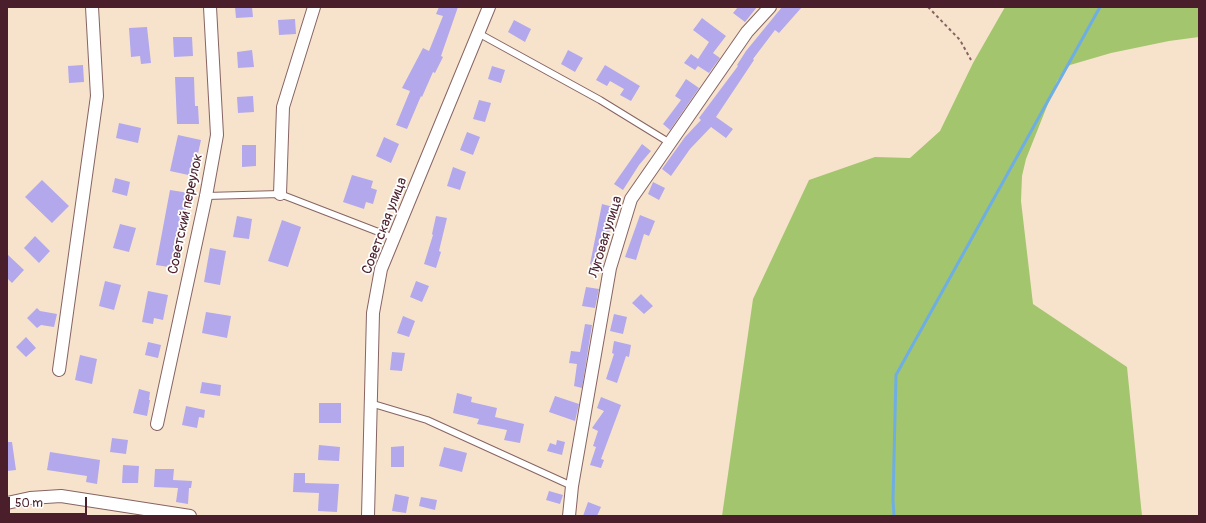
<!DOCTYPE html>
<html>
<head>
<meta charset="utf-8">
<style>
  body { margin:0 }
  #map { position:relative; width:1206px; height:523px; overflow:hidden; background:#f7e3cc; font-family:Pangolin,sans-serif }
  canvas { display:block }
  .frame { position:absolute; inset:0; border:8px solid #4a1f2b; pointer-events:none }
  .scale { position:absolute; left:8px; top:497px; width:79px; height:18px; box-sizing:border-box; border:2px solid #4a1f2b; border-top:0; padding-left:5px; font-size:12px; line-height:14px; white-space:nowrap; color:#4a1f2b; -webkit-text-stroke:3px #fff; paint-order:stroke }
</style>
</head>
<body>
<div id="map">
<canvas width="1206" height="523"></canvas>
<div class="frame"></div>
<div class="scale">50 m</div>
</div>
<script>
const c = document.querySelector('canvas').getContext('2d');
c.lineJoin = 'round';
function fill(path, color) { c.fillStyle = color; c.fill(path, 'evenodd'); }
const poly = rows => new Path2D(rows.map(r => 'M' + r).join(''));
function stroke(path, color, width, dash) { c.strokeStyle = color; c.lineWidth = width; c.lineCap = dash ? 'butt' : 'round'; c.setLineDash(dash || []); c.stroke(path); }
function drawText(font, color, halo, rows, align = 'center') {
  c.font = font + ' Pangolin,sans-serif'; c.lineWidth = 3.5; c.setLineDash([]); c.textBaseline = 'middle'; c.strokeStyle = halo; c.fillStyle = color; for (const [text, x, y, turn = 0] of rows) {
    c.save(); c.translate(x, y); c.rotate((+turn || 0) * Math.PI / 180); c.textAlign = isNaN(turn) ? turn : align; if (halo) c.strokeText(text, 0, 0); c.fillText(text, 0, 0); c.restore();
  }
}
const green = poly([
  [1005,7,1199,7,1199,37,1169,41,1111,53,1070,65,1066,68,1057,81,1026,159,1022,176,1021,201,1033,304,1127,367,1142,516,722,516,753,299,809,180,875,157,910,158,940,131,973,63]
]);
const stream = poly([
  [894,516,893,500,896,375,1100,7]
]);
const building = poly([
  [235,7,252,7,253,17,236,18],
  [439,7,458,7,441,56,443,57,435,73,433,72,422,97,421,96,407,129,396,125,410,91,402,88,423,48,429,51,443,16,436,14],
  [738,7,757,7,745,22,733,13],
  [782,7,802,7,779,33,775,30,753,59,754,60,716,117,733,129,726,138,711,127,690,149,671,176,662,169,685,137,701,120,699,118,738,66,737,65,746,51],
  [702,18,726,36,713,53,720,58,709,73,698,66,695,70,684,63,691,54,698,59,709,42,693,30],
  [295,19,296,34,279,35,278,20],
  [514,20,531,29,525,42,508,32],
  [147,27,151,63,141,64,140,56,131,57,129,28],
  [173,37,192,37,193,56,174,57],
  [252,50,254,67,238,68,237,52],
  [568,50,583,58,575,72,561,64],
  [83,65,84,82,69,83,68,66],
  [605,65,640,86,631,101,620,95,624,89,610,81,607,86,596,80],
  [492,66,505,70,501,83,488,79],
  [175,77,194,77,195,106,198,106,199,124,177,124],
  [686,79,699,88,670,130,663,124,681,100,675,96],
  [253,96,254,112,238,113,237,97],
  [479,100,491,103,485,122,473,119],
  [119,123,141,128,138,143,116,138],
  [467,132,480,137,473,155,460,150],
  [178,135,201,140,193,176,170,171],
  [384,137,399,144,391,163,376,156],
  [642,144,651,151,639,165,623,190,614,184],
  [242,145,256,145,256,166,242,167],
  [453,167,466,172,460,190,447,186],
  [352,175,373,181,371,188,377,190,373,204,366,202,364,209,343,202],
  [115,178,130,182,127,196,112,192],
  [42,180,69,206,52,223,25,197],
  [653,182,665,188,659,200,648,194],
  [170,190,189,193,175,268,156,265],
  [602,204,613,207,608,225,611,226,600,267,590,264],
  [640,215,655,221,649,236,644,234,636,260,625,257],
  [237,216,252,219,249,239,233,237],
  [436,216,447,218,439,251,441,252,436,268,424,264,433,235,432,234],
  [282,220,301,227,288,267,268,261],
  [120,224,136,228,129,252,113,248],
  [35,236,50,251,39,263,24,248],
  [210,248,226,251,220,285,204,282],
  [7,254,24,270,12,283,7,278],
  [105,281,121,285,114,310,99,306],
  [416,281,429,286,422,302,410,297],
  [586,287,599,289,595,308,582,306],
  [148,291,168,295,163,320,154,318,153,324,142,322],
  [641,294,653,306,644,314,632,303],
  [37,308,40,311,57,314,54,327,41,325,37,328,27,318],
  [206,312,231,316,227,338,202,333],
  [614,314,627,317,623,334,610,331],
  [403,316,415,321,409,337,397,333],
  [585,324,592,325,582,388,574,386,577,364,569,363,571,351,580,352],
  [26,337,36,348,26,357,16,347],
  [614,341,631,345,629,357,626,356,617,383,606,379,614,354,612,353],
  [148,342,161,345,158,358,145,355],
  [392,352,405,353,402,371,390,370],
  [80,355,97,359,92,384,75,380],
  [202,382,221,385,220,396,200,393],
  [139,389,150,392,149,400,150,400,147,416,133,413],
  [457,393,472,397,471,402,497,408,495,417,524,424,520,443,504,440,507,430,477,424,479,419,453,413],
  [555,396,579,404,575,421,549,412],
  [601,397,621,405,601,459,604,460,601,468,590,465,596,447,593,446,598,431,592,428,604,411,597,408],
  [319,403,341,403,341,423,319,423],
  [186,406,205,410,204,418,199,417,197,428,182,425],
  [112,438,128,440,126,454,110,452],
  [557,440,565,442,562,455,547,451,550,443,556,445],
  [7,442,12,442,16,470,7,471],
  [319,445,340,447,339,461,318,460],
  [404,446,404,467,391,467,391,447],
  [444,447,467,453,462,472,439,466],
  [50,452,100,460,97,484,86,482,87,476,47,470],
  [123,465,139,466,138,483,122,483],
  [155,469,174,469,173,480,192,481,191,488,189,488,188,504,176,502,178,488,154,487],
  [294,473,305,473,305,483,339,484,337,512,318,511,319,493,293,492],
  [549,491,563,495,560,504,546,500],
  [395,494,409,497,406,513,392,511],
  [421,497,437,500,435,510,419,506],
  [588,502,601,507,597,516,583,516]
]);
const path = poly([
  [928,7,960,40,971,60]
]);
const lane = poly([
  [478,33,600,100,670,143],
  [206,196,280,194,394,238],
  [370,403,427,420,572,486]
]);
const street = poly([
  [280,194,283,107,314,7],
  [59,370,97,96,92,7],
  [157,424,206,196,217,135,210,7],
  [7,503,30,498,61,496,190,516],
  [368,516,373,313,381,269,489,7],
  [569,516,572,486,610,268,631,199,747,32,770,7]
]);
const streetNames = [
  ["Советский переулок",186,214,-78],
  ["Советская улица",385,226,-69],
  ["Луговая улица",606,237,-73]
];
fill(green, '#a3c56e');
stroke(stream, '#6faee2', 3);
fill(building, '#b2a8eb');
stroke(lane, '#876463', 8);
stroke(street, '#876463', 14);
stroke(path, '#876463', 2, [3, 3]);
stroke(lane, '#fff', 6);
stroke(street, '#fff', 12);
drawText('14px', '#4a1f2b', '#fff', streetNames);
</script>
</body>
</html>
